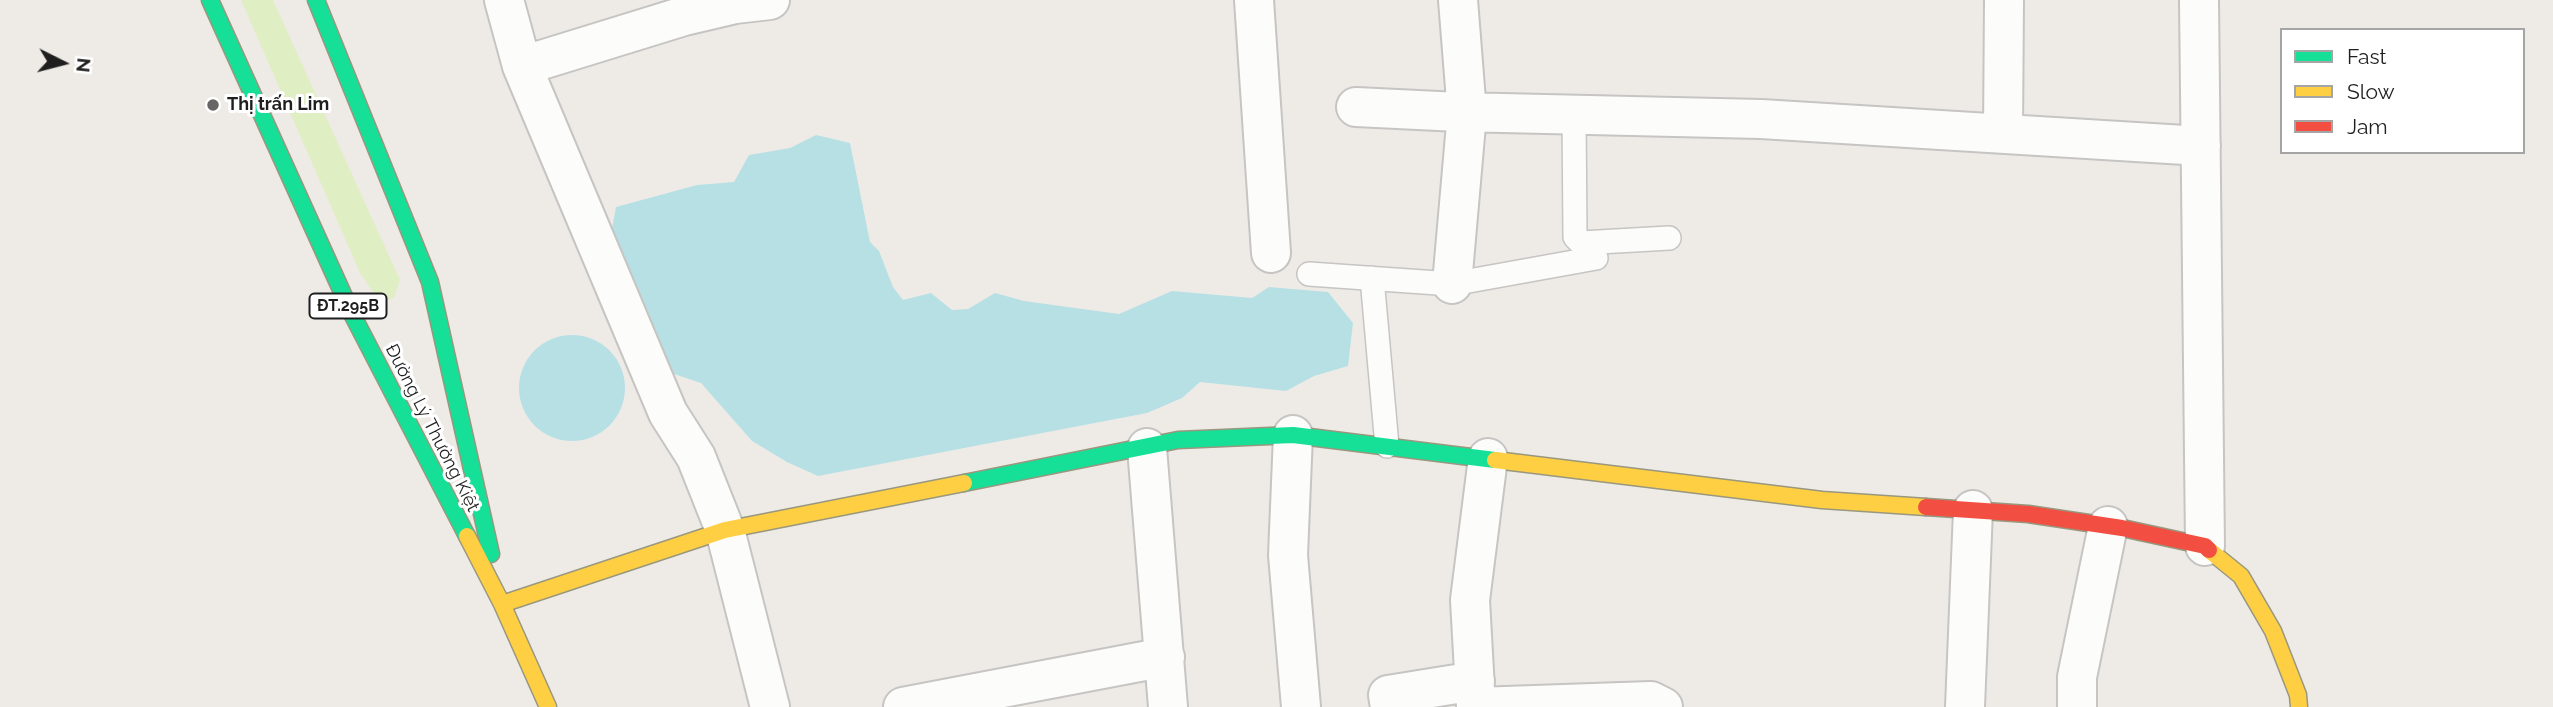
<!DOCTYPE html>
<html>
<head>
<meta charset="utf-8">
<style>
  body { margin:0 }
  #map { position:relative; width:2553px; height:707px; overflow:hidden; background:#eeebe7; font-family:Raleway,sans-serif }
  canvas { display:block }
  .legend { position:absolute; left:2280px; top:28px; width:245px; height:126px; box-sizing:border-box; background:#fff; border:2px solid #a5a5a5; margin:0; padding:9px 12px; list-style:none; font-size:21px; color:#1f1f1f }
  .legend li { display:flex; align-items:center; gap:14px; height:35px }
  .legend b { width:35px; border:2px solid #a5a5a5 }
  .north { position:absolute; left:28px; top:28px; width:70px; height:70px; -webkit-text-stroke:5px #fff; paint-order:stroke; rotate:96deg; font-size:19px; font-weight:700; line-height:28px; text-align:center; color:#1f1f1f }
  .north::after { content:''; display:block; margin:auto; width:24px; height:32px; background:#1f1f1f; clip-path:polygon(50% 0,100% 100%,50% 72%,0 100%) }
</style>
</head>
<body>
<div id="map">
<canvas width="2553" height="707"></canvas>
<ul class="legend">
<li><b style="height:9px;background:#16e098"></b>Fast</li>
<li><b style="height:9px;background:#ffcf43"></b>Slow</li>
<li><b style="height:9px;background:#f24e42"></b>Jam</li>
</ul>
<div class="north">N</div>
</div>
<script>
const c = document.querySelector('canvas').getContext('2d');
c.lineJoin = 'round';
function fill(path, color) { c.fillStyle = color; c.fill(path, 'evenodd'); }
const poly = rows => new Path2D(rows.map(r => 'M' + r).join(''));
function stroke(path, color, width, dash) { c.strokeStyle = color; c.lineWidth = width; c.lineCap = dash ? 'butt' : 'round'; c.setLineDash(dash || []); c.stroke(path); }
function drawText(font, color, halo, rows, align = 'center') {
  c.font = font + ' Raleway,sans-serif'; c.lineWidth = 6; c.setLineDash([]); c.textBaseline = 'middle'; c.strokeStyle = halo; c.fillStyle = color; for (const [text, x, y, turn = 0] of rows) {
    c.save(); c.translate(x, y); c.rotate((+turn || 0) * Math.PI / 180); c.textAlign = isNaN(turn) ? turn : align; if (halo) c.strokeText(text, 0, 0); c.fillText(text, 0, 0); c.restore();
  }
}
const grass = poly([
  [241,0,273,0,400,280,394,298,386,300,373,292,360,273]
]);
const water = poly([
  [816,135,850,143,870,242,879,251,893,287,903,300,931,293,952,310,968,309,995,293,1024,301,1119,314,1172,291,1252,298,1269,287,1328,292,1353,323,1348,366,1314,376,1286,391,1200,382,1182,398,1147,413,818,476,787,462,752,441,701,383,671,373,607,255,616,207,697,185,734,182,749,155,790,148],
  '519 388a53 53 0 1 1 106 0a53 53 0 1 1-106 0Z'
]);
const lane = poly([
  [1581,243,1669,238],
  [1309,274,1452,284,1596,258,1575,237,1574,114],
  [1372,278,1387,446]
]);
const street = poly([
  [504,0,522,66,668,413,696,457,725,530,770,707],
  [1254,0,1271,253],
  [2199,0,2205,546],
  [522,66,684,16,735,4,770,0],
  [1356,107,1459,112,1761,119,2201,146],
  [2003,134,2004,0],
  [1452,284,1467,113,1458,0],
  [1293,435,1288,555,1301,707],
  [1147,448,1168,707],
  [903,707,1165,657],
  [1390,707,1388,695,1475,681],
  [1476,707,1470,600,1488,458],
  [1476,707,1651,701,1663,707],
  [1965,707,1973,510],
  [2077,707,2077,677,2108,526]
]);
const fast = poly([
  [210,0,352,314,467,536],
  [316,0,430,282,491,554],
  [964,483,1178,440,1293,435,1495,460]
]);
const slow = poly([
  [1495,460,1822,500,1926,507],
  [467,536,502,604,548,707],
  [2209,550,2241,576,2273,631,2298,695,2299,707],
  [502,604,725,530,964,483]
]);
const jam = poly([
  [1926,507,2028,514,2122,528,2205,546,2209,550]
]);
const markers = [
  [213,105,7,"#676665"]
];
const shields = [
  [348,306,77]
];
const shieldNames = [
  ["ĐT.295B",348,306]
];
const poiNames = [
  ["Thị trấn Lim",227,105]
];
const streetNames = [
  ["Đường Lý Thường Kiệt",432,428,63]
];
fill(grass, '#e0eec3');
fill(water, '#b7e0e4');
stroke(lane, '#c6c5c3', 26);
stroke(street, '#c6c5c3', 42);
stroke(fast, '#99977e', 19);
stroke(slow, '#99977e', 19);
stroke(jam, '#99977e', 19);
stroke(lane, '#fcfcfb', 23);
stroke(street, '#fcfcfb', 38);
stroke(fast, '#16e098', 16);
stroke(slow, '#ffcf43', 16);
stroke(jam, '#f24e42', 16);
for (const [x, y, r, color] of markers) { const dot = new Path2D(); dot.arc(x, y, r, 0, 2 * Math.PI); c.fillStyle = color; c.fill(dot); stroke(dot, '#fff', 2.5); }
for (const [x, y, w] of shields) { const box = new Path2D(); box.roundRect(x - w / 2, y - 12.5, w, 25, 5); c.fillStyle = '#fff'; c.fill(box); stroke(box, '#1f1f1f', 2); }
drawText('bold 16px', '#1f1f1f', null, shieldNames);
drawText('bold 18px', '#1f1f1f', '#fff', poiNames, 'left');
drawText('18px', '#1f1f1f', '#fff', streetNames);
</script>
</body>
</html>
